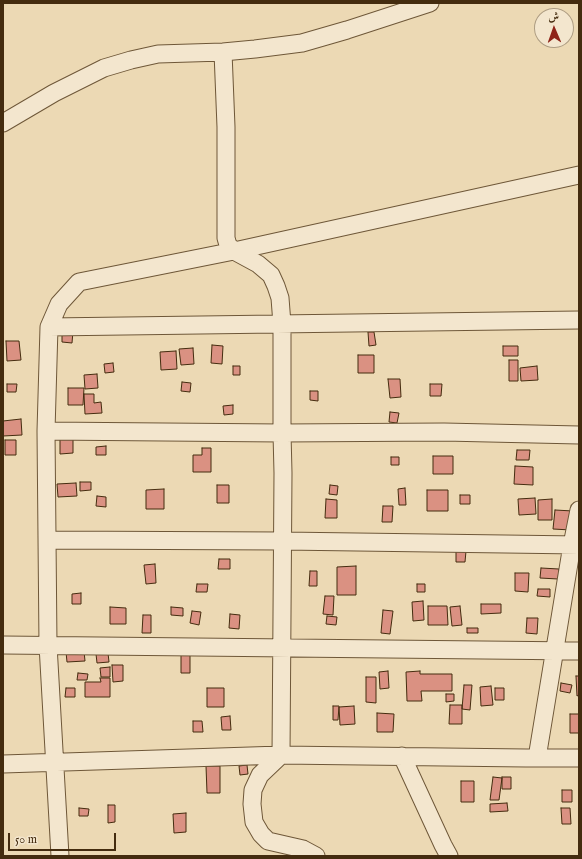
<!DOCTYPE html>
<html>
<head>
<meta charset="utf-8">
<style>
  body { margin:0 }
  #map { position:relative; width:582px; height:859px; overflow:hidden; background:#ecd9b4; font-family:"IM FELL English",Amiri,serif }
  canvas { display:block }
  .frame { position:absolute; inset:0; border:4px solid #442c0f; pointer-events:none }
  .north { position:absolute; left:534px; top:8px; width:40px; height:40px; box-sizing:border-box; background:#f3e6ce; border:1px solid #ad9c82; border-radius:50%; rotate:358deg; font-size:11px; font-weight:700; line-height:16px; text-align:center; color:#442c0f }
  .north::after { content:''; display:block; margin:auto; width:14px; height:18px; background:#8f2418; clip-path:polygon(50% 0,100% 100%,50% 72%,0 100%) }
  .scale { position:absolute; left:8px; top:833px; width:108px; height:18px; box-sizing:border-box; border:2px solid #442c0f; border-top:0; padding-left:5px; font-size:12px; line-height:14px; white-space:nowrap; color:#442c0f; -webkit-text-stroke:3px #f3e6ce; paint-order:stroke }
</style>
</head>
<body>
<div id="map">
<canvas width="582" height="859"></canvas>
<div class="frame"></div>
<div class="north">ش</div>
<div class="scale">50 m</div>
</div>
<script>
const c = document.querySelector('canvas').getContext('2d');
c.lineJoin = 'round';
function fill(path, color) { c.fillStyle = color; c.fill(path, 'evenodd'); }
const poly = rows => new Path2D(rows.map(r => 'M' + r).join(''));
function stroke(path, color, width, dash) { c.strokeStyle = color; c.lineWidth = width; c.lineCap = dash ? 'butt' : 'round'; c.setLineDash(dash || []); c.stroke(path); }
const building = poly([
  [62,331,73,331,72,343,62,342,62,331],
  [368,332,374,332,376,345,369,346,368,332],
  [6,341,19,341,21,360,7,361,6,341],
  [212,345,223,346,222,364,211,363,212,345],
  [503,346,518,346,518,356,503,356,503,346],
  [193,348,194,364,181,365,179,349,193,348],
  [176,351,177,369,161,370,160,352,176,351],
  [358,355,374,355,374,373,358,373,358,355],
  [509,360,518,360,518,381,509,381,509,360],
  [113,363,114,372,105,373,104,364,113,363],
  [233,366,240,366,240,375,233,375,233,366],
  [537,366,538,380,521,381,520,368,537,366],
  [97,374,98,388,85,389,84,375,97,374],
  [388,379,400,379,401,397,390,398,388,379],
  [182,382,191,383,190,392,181,391,182,382],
  [7,384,17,384,16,392,7,392,7,384],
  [430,384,442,384,441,396,430,396,430,384],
  [68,388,84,388,83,405,68,405,68,388],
  [310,391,318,391,318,401,310,400,310,391],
  [84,394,94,394,94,403,101,402,102,413,85,414,84,394],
  [233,405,233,414,224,415,223,406,233,405],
  [390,412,399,413,397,423,389,422,390,412],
  [21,419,22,435,3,436,3,421,21,419],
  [60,437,73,437,73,453,60,454,60,437],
  [5,440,16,440,16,455,5,455,5,440],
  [106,446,106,455,96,455,96,447,106,446],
  [202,448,211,448,211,472,193,472,193,455,202,455,202,448],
  [517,450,530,450,529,460,516,460,517,450],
  [433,456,453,456,453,474,433,474,433,456],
  [391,457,399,457,399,465,391,465,391,457],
  [515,466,533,467,533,485,514,484,515,466],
  [80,482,91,482,91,490,80,491,80,482],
  [76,483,77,496,58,497,57,484,76,483],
  [217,485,229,485,229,503,217,503,217,485],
  [330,485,338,486,337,495,329,494,330,485],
  [405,488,406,505,399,505,398,489,405,488],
  [164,489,164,509,146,509,146,490,164,489],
  [427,490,448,490,448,511,427,511,427,490],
  [460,495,470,495,470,504,460,504,460,495],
  [97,496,106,497,106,507,96,506,97,496],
  [535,498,536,514,519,515,518,499,535,498],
  [326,499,337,500,337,518,325,518,326,499],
  [552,499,552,520,538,520,538,500,552,499],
  [383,506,393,506,392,522,382,522,383,506],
  [555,510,573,511,571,530,553,529,555,510],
  [456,551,466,551,465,562,456,562,456,551],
  [219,559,230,559,230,569,218,569,219,559],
  [155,564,156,583,146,584,144,565,155,564],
  [356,566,356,595,337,595,337,567,356,566],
  [541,568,559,569,558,579,540,578,541,568],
  [310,571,317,571,317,586,309,586,310,571],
  [515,573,529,573,528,592,515,591,515,573],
  [197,584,208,584,207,592,196,592,197,584],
  [417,584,425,584,425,592,417,592,417,584],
  [538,589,550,589,550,597,537,596,538,589],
  [81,593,81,604,72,604,72,594,81,593],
  [325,596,334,596,333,615,323,614,325,596],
  [423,601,424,620,413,621,412,602,423,601],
  [481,604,501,604,501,613,481,614,481,604],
  [428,606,447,606,448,625,428,625,428,606],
  [460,606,462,625,452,626,450,607,460,606],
  [110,607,126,608,126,624,110,624,110,607],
  [171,607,183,608,183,616,171,615,171,607],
  [383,610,393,611,390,634,381,633,383,610],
  [192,611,201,612,199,625,190,623,192,611],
  [230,614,240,615,239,629,229,628,230,614],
  [143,615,151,615,151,633,142,633,143,615],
  [327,616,337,617,336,625,326,624,327,616],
  [527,618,538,618,537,634,526,633,527,618],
  [467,628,478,628,478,633,467,633,467,628],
  [84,651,85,661,67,662,66,652,84,651],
  [108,653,109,662,97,663,96,654,108,653],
  [181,654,190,655,190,673,181,673,181,654],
  [112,665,123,665,123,681,113,682,112,665],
  [110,667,110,677,101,677,100,668,110,667],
  [388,671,389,688,380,689,379,672,388,671],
  [420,671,420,674,452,674,452,691,421,691,422,701,407,701,406,672,420,671],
  [78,673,88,674,87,680,77,680,78,673],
  [576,676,579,676,579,695,577,696,576,676],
  [366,677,376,677,376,703,366,702,366,677],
  [100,678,110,678,110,697,85,697,85,682,101,682,100,678],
  [561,683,572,685,570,693,560,691,561,683],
  [464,685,472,685,470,710,462,709,464,685],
  [491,686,493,705,481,706,480,687,491,686],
  [66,688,75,688,75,697,65,697,66,688],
  [207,688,224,688,224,707,207,707,207,688],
  [495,688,504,688,504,700,495,700,495,688],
  [446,694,454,694,454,701,446,702,446,694],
  [450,705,462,705,462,724,449,724,450,705],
  [333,706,339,706,338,720,333,720,333,706],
  [354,706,355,724,340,725,339,707,354,706],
  [377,713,394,714,393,732,377,732,377,713],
  [570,714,579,714,579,733,570,733,570,714],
  [230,716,231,730,222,730,221,717,230,716],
  [193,721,202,721,203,732,193,732,193,721],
  [247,765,248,774,240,775,239,766,247,765],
  [206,766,220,766,220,793,207,793,206,766],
  [493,777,502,778,499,800,490,800,493,777],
  [502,777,511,777,511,789,502,789,502,777],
  [461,781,474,781,474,802,461,802,461,781],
  [562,790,572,790,572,802,562,802,562,790],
  [507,803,508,811,490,812,490,804,507,803],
  [108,805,115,805,115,822,108,823,108,805],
  [79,808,89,809,88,816,79,816,79,808],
  [561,808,570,808,571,824,562,824,561,808],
  [186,813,186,832,174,833,173,814,186,813]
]);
const minor = poly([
  [223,52,226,127,226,238,228,245,234,251,258,264,271,275,276,286,280,298,282,324,282,433,283,473,281,755,260,775,253,790,252,804,254,822,261,834,268,841,303,849,316,856],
  [3,123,54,93,104,68,131,60,158,54,223,52,255,49,302,43,347,30,430,3],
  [49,327,579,320],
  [46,431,282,433,444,432,579,435],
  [47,540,283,541,579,545],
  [3,645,579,651],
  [402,756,443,845,449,856],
  [537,758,572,545,579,510],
  [3,764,281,755,526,758,579,758],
  [60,856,48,645,46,431,49,327,59,304,79,282,234,251,579,175]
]);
fill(building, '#da9182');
stroke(building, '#442c0f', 1);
stroke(minor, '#6e5738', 19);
stroke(minor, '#f3e6ce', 17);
</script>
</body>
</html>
